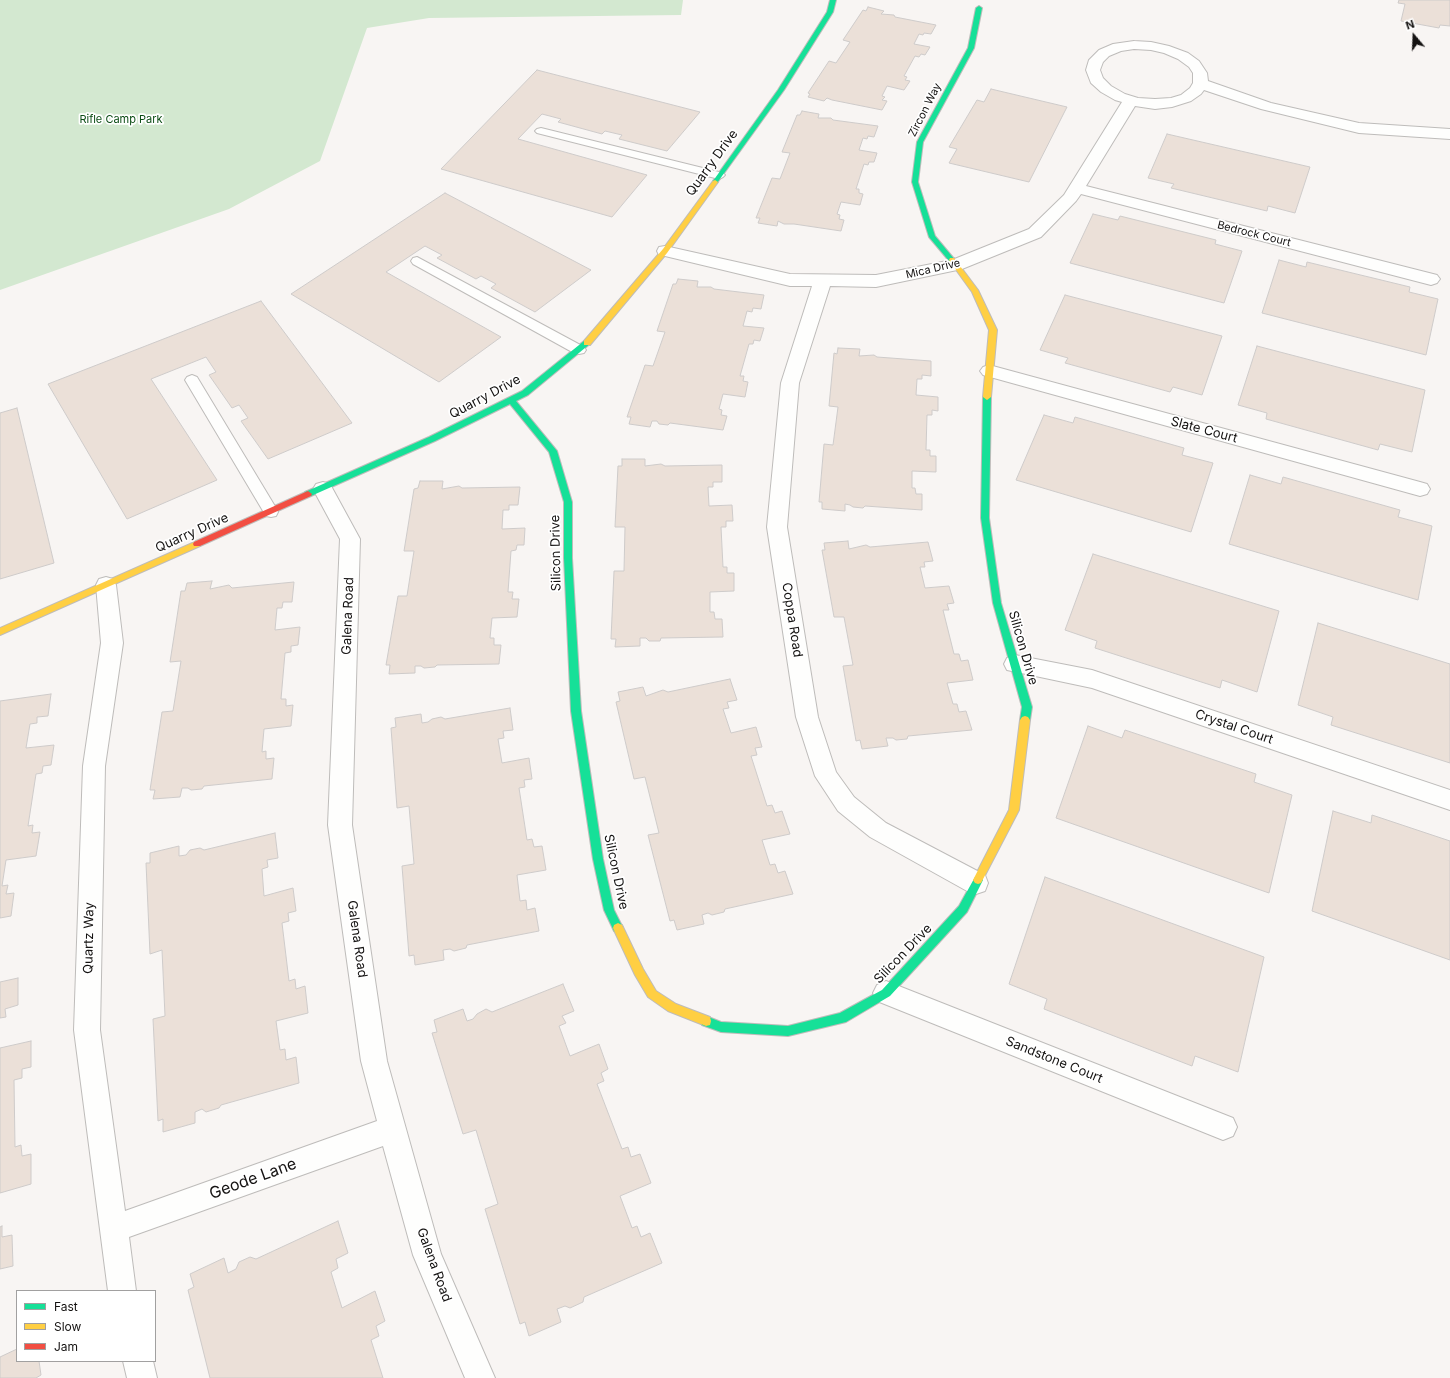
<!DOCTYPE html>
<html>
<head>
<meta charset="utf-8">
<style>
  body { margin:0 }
  #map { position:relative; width:1450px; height:1378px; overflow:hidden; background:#f8f5f3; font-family:Inter,sans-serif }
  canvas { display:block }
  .legend { position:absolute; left:16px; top:1290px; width:140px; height:72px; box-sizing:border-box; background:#fff; border:1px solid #a1a0a0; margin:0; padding:5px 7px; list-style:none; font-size:12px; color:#141211 }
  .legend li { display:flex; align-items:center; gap:8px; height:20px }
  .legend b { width:20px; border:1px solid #a1a0a0 }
  .north { position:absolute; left:1394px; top:16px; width:40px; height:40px; -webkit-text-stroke:3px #fff; paint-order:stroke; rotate:341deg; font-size:11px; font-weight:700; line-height:16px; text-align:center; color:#141211 }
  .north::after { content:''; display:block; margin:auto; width:14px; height:18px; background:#141211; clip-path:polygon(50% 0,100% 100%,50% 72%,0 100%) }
</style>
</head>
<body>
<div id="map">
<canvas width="1450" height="1378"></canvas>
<ul class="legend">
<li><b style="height:5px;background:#16e098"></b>Fast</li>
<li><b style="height:5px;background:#ffcf43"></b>Slow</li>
<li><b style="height:5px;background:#f24e42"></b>Jam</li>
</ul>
<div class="north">N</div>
</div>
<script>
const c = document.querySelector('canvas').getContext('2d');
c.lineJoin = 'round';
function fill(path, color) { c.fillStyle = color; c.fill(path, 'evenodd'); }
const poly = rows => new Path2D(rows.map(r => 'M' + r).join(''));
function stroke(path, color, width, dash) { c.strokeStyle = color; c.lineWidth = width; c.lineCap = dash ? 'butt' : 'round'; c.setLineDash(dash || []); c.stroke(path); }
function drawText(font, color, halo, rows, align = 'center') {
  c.font = font + ' Inter,sans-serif'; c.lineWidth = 3.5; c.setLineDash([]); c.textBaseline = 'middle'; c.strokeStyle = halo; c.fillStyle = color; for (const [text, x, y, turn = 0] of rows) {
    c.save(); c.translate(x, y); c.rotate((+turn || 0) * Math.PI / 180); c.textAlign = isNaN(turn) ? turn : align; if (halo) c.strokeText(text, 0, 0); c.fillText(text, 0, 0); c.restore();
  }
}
const green = poly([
  [0,0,683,0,681,15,429,18,367,28,320,161,229,209,0,290]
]);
const building = poly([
  [1399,0,1450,0,1450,26,1440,25,1439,28,1401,21,1405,4,1398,3,1399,0],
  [868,7,884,11,881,14,894,15,895,17,936,25,931,34,924,33,923,35,919,34,914,44,930,47,925,55,921,54,919,57,915,56,904,76,907,77,905,80,910,81,904,90,887,86,882,96,885,97,882,100,887,101,882,110,832,100,827,98,824,101,808,97,810,94,808,93,829,61,836,63,850,42,843,40,863,10,866,11,868,7],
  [537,70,700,112,667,151,619,139,622,135,605,131,602,134,558,122,561,119,542,114,518,139,647,175,612,217,441,169,537,70],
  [991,89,1067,107,1029,182,949,163,957,149,949,147,977,100,984,102,991,89],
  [802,111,819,114,818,118,831,118,833,120,878,126,874,137,868,136,867,139,863,138,859,150,877,153,874,162,869,162,868,165,864,164,856,189,859,189,859,193,863,194,860,205,841,202,837,214,840,215,839,219,844,220,841,231,794,224,784,224,778,221,777,226,758,223,760,218,756,218,772,178,780,179,790,153,782,152,797,115,800,115,802,111],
  [1167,134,1310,167,1295,213,1268,206,1267,211,1171,188,1174,184,1148,178,1167,134],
  [445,193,591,270,535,312,491,288,496,284,481,276,476,279,437,258,442,255,425,246,386,272,501,337,439,382,291,294,445,193],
  [1093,214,1118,220,1120,216,1216,240,1215,244,1242,251,1224,303,1070,263,1093,214],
  [1279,260,1306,267,1307,262,1410,287,1409,292,1438,299,1426,355,1262,313,1279,260],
  [678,279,698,281,697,287,711,287,714,289,764,295,761,309,753,308,752,312,747,311,743,326,764,328,760,341,754,340,753,344,749,344,740,376,744,376,743,381,748,382,745,397,723,394,719,409,722,410,721,415,727,416,723,430,670,423,668,425,659,424,657,421,652,421,650,427,629,424,631,417,627,417,645,365,653,366,665,332,657,331,673,284,676,284,678,279],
  [1065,295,1222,336,1202,395,1173,387,1170,392,1065,363,1068,358,1040,350,1065,295],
  [261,301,352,423,268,459,241,421,248,418,239,405,232,408,209,375,216,372,206,357,151,379,217,480,127,519,48,384,261,301],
  [1257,346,1425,390,1412,452,1380,444,1378,450,1266,419,1267,413,1238,405,1257,346],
  [838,348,860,349,859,356,874,355,877,357,931,361,931,376,922,375,922,379,917,379,916,395,938,397,938,411,932,410,932,415,927,415,926,450,930,450,930,456,936,456,936,472,912,471,912,488,915,488,916,494,922,494,922,510,865,506,863,508,853,507,850,505,845,504,845,511,822,509,822,502,819,502,824,444,833,445,838,407,829,406,834,353,837,354,838,348],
  [17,408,54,563,0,579,0,413,17,408],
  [1044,415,1073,423,1075,417,1184,448,1182,455,1213,463,1191,532,1016,480,1044,415],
  [622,459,645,459,645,466,661,464,665,466,722,465,722,482,713,482,713,487,708,487,709,506,732,505,733,521,726,521,726,527,721,527,723,567,727,567,727,573,734,573,734,591,710,592,710,612,714,612,715,619,722,619,723,637,661,638,660,641,649,641,646,638,640,638,640,646,615,647,616,639,611,639,614,571,624,571,625,527,615,527,618,466,622,466,622,459],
  [1250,475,1281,484,1283,477,1400,510,1398,517,1432,526,1418,600,1229,544,1250,475],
  [420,481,443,481,442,489,459,486,462,488,520,487,518,505,509,505,509,510,503,510,502,529,525,528,524,545,517,545,516,550,511,551,508,592,513,592,512,599,519,599,517,617,492,618,490,638,494,638,494,645,501,645,499,664,437,665,435,667,424,668,421,666,415,666,415,673,389,674,390,665,386,665,398,596,407,596,414,551,404,551,414,489,418,488,420,481],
  [848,541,849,549,866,545,870,547,928,542,933,561,924,562,925,567,920,567,925,588,949,586,954,603,947,604,949,610,943,610,954,654,959,654,961,661,968,660,973,680,947,683,953,704,957,704,959,712,966,711,972,730,908,736,907,739,896,740,893,738,886,738,888,746,862,749,860,740,856,741,843,666,853,665,844,617,834,617,822,550,825,550,824,543,848,541],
  [1093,554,1279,611,1257,692,1222,680,1220,688,1095,648,1097,641,1065,630,1093,554],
  [212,581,210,589,229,585,232,588,294,582,292,602,283,602,282,608,277,608,275,630,300,627,298,645,291,646,291,652,285,653,281,699,286,699,286,706,293,705,291,726,264,729,262,752,266,751,266,759,274,758,272,779,204,786,202,789,191,790,188,788,182,788,180,797,153,799,155,790,150,790,162,712,173,711,181,661,170,662,181,591,185,591,187,583,212,581],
  [1318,623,1450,664,1450,763,1331,725,1333,717,1298,705,1318,623],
  [730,679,737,700,727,702,729,708,723,709,731,733,756,727,762,747,755,748,757,755,751,756,767,806,772,805,775,813,782,811,790,834,762,840,770,865,775,864,778,873,785,871,793,894,725,909,724,912,712,915,708,913,702,915,704,924,677,930,674,920,670,921,648,835,659,833,645,777,634,779,616,702,620,701,618,692,643,687,646,696,663,690,668,692,730,679],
  [51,694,48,716,37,717,37,723,30,724,26,748,54,745,51,765,43,766,42,773,36,774,28,826,33,825,32,833,40,832,36,856,6,860,2,886,8,885,6,894,14,893,11,916,0,918,0,701,51,694],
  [510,708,513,730,503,731,504,738,498,739,502,763,529,758,532,779,524,780,525,787,519,788,527,840,532,839,534,847,542,846,546,870,517,875,520,901,526,900,527,910,535,908,539,931,467,945,466,948,454,951,450,949,443,950,444,960,415,965,414,955,409,956,402,866,414,864,409,806,397,808,391,728,396,727,395,718,421,714,422,723,428,722,432,719,441,717,445,719,510,708],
  [1088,726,1122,738,1125,730,1256,774,1254,782,1292,795,1269,893,1056,818,1088,726],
  [1333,811,1371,823,1372,815,1450,841,1450,960,1312,911,1333,811],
  [275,833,278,858,267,860,268,867,262,869,264,896,293,888,296,911,288,913,289,921,282,923,289,981,295,979,296,989,305,986,308,1013,276,1021,280,1050,285,1049,286,1060,296,1057,299,1083,221,1105,219,1108,206,1112,202,1109,195,1112,195,1123,163,1132,163,1119,158,1121,153,1019,165,1016,162,950,150,954,146,863,150,863,150,853,179,846,179,856,186,855,190,850,200,848,204,850,275,833],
  [1045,877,1264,957,1238,1072,1195,1056,1192,1066,1044,1009,1047,999,1009,984,1045,877],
  [18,978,18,1005,5,1009,6,1017,0,1018,0,982,18,978],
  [563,984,574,1011,562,1016,566,1023,559,1026,570,1056,599,1044,608,1069,601,1073,604,1081,597,1084,622,1149,628,1147,631,1157,640,1154,651,1183,620,1196,632,1228,637,1226,641,1237,650,1233,662,1263,584,1297,583,1302,570,1308,565,1306,557,1309,561,1322,529,1336,525,1322,520,1324,485,1209,498,1204,476,1130,463,1134,432,1033,437,1032,434,1020,463,1009,467,1021,473,1019,477,1014,486,1009,492,1012,563,984],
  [31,1041,31,1067,22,1069,22,1078,14,1080,15,1147,21,1145,22,1156,31,1154,31,1184,0,1193,0,1048,31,1041],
  [338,1221,348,1253,336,1259,338,1268,331,1272,342,1308,375,1291,385,1321,376,1326,379,1336,371,1340,383,1378,210,1378,188,1290,194,1287,190,1274,224,1258,228,1273,236,1269,239,1262,250,1257,256,1259,338,1221],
  [2,1226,2,1237,12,1235,13,1266,0,1269,0,1227,2,1226],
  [17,1349,17,1361,39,1361,41,1375,36,1378,0,1378,0,1357,17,1349]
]);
const lane = poly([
  [541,128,723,173,725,175,723,177,719,179,537,133,535,131,537,129,541,128],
  [417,257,584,347,586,350,584,353,579,354,574,353,413,264,411,261,413,258,417,257],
  [192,375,197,377,276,508,278,512,276,516,271,517,266,516,185,380,187,377,192,375]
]);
const street = poly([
  [1134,41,1151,42,1169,46,1188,53,1199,61,1207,73,1208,81,1271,103,1359,123,1450,129,1450,139,1359,133,1261,109,1204,90,1201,94,1191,101,1172,107,1155,109,1135,106,1086,186,1437,275,1440,279,1437,283,1431,285,1081,194,1076,201,1041,237,962,269,876,287,830,286,799,383,787,527,818,717,836,772,854,797,886,823,985,875,988,883,985,891,976,894,967,891,870,837,838,811,815,776,796,717,767,527,781,383,812,286,790,286,665,256,659,255,657,251,659,247,665,246,790,274,876,275,952,260,1029,229,1064,195,1122,102,1115,100,1101,92,1091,83,1086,70,1089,60,1099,50,1113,44,1134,41],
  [1134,49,1151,50,1164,53,1178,59,1189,67,1193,73,1193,83,1190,88,1181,95,1171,98,1155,99,1138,98,1125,94,1111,86,1103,78,1100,70,1103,62,1109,56,1121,51,1134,49],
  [989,365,1420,482,1427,484,1430,489,1427,494,1420,496,983,375,980,371,983,367,989,365],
  [323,482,330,484,360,539,352,825,387,1061,441,1254,495,1378,465,1378,413,1255,383,1146,129,1237,136,1291,108,1291,74,1030,83,766,101,643,96,585,99,579,106,577,113,579,116,585,123,643,105,766,100,1030,125,1211,377,1121,361,1061,328,825,340,539,313,489,316,484,323,482],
  [1015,655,1092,670,1450,790,1450,810,1092,688,1007,670,1004,664,1007,658,1015,655],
  [886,981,1233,1118,1237,1127,1233,1136,1223,1140,877,1001,873,993,877,985,886,981],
  [123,1361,153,1361,157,1378,127,1378,123,1361]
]);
const fast = poly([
  [830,0,836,0,833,12,784,90,717,183,713,183,713,181,778,90,827,12,830,0],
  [979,6,982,8,974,48,923,142,918,182,935,236,955,260,952,262,950,262,929,237,912,182,917,142,968,48,976,8,979,6],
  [584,341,590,341,591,343,528,395,516,401,557,451,572,502,572,558,581,711,603,859,614,910,623,928,622,931,618,933,614,931,604,910,593,859,571,711,564,558,564,502,549,452,510,404,435,441,311,496,305,496,304,494,305,492,429,437,522,391,584,341],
  [987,394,991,397,989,518,1001,603,1032,707,1030,720,1028,723,1025,724,1022,723,1020,720,1022,707,993,603,981,518,983,397,987,394],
  [978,876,981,877,983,880,967,912,890,996,846,1022,788,1036,721,1032,702,1025,701,1021,702,1017,706,1016,721,1022,788,1026,840,1013,882,990,959,906,975,877,978,876]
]);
const slow = poly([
  [715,180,718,182,667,253,590,345,584,345,584,341,663,249,713,181,715,180],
  [950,258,954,258,978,290,997,330,991,397,987,400,983,397,989,330,972,292,949,260,950,258],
  [197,541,200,542,201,544,200,546,0,635,0,628,197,541],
  [1025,716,1028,717,1030,720,1019,810,981,883,978,884,975,883,973,880,1009,810,1020,720,1022,717,1025,716],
  [618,923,622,925,643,969,656,991,676,1004,710,1017,711,1021,710,1025,706,1026,668,1011,648,997,635,975,613,928,614,925,618,923]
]);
const jam = poly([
  [308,491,312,494,311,496,200,546,194,546,193,544,194,542,308,491]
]);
const farStreetnames = [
  ["Zircon Way",925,110,-63],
  ["Bedrock Court",1254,234,14],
  ["Mica Drive",933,269,-13]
];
const farParknames = [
  ["Rifle Camp Park",121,120]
];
const streetNames = [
  ["Quarry Drive",712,163,-54],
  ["Quarry Drive",485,397,-28],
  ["Slate Court",1204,430,15],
  ["Quarry Drive",192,533,-24],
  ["Silicon Drive",556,553,-91],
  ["Galena Road",348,616,-88],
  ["Coppa Road",792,620,81],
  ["Silicon Drive",1023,648,74],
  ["Crystal Court",1234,727,19],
  ["Silicon Drive",616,872,78],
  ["Quartz Way",89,938,-89],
  ["Galena Road",357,939,82],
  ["Silicon Drive",903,954,-46],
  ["Sandstone Court",1054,1060,22],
  ["Galena Road",434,1265,70]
];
const nearStreetnames = [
  ["Geode Lane",253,1179,-20]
];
fill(green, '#d3e8d0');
fill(building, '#ebe0d8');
stroke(building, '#cecbca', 1);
stroke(lane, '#bebcba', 2);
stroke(street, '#bebcba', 2);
stroke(fast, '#bebcba', 2);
stroke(slow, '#bebcba', 2);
stroke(jam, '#bebcba', 2);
fill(lane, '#fefefd');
fill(street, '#fefefd');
fill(fast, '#16e098');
fill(slow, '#ffcf43');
fill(jam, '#f24e42');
drawText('11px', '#141211', '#fff', farStreetnames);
drawText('11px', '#0c4d15', '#fff', farParknames);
drawText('13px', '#141211', '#fff', streetNames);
drawText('16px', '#141211', '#fff', nearStreetnames);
</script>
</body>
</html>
